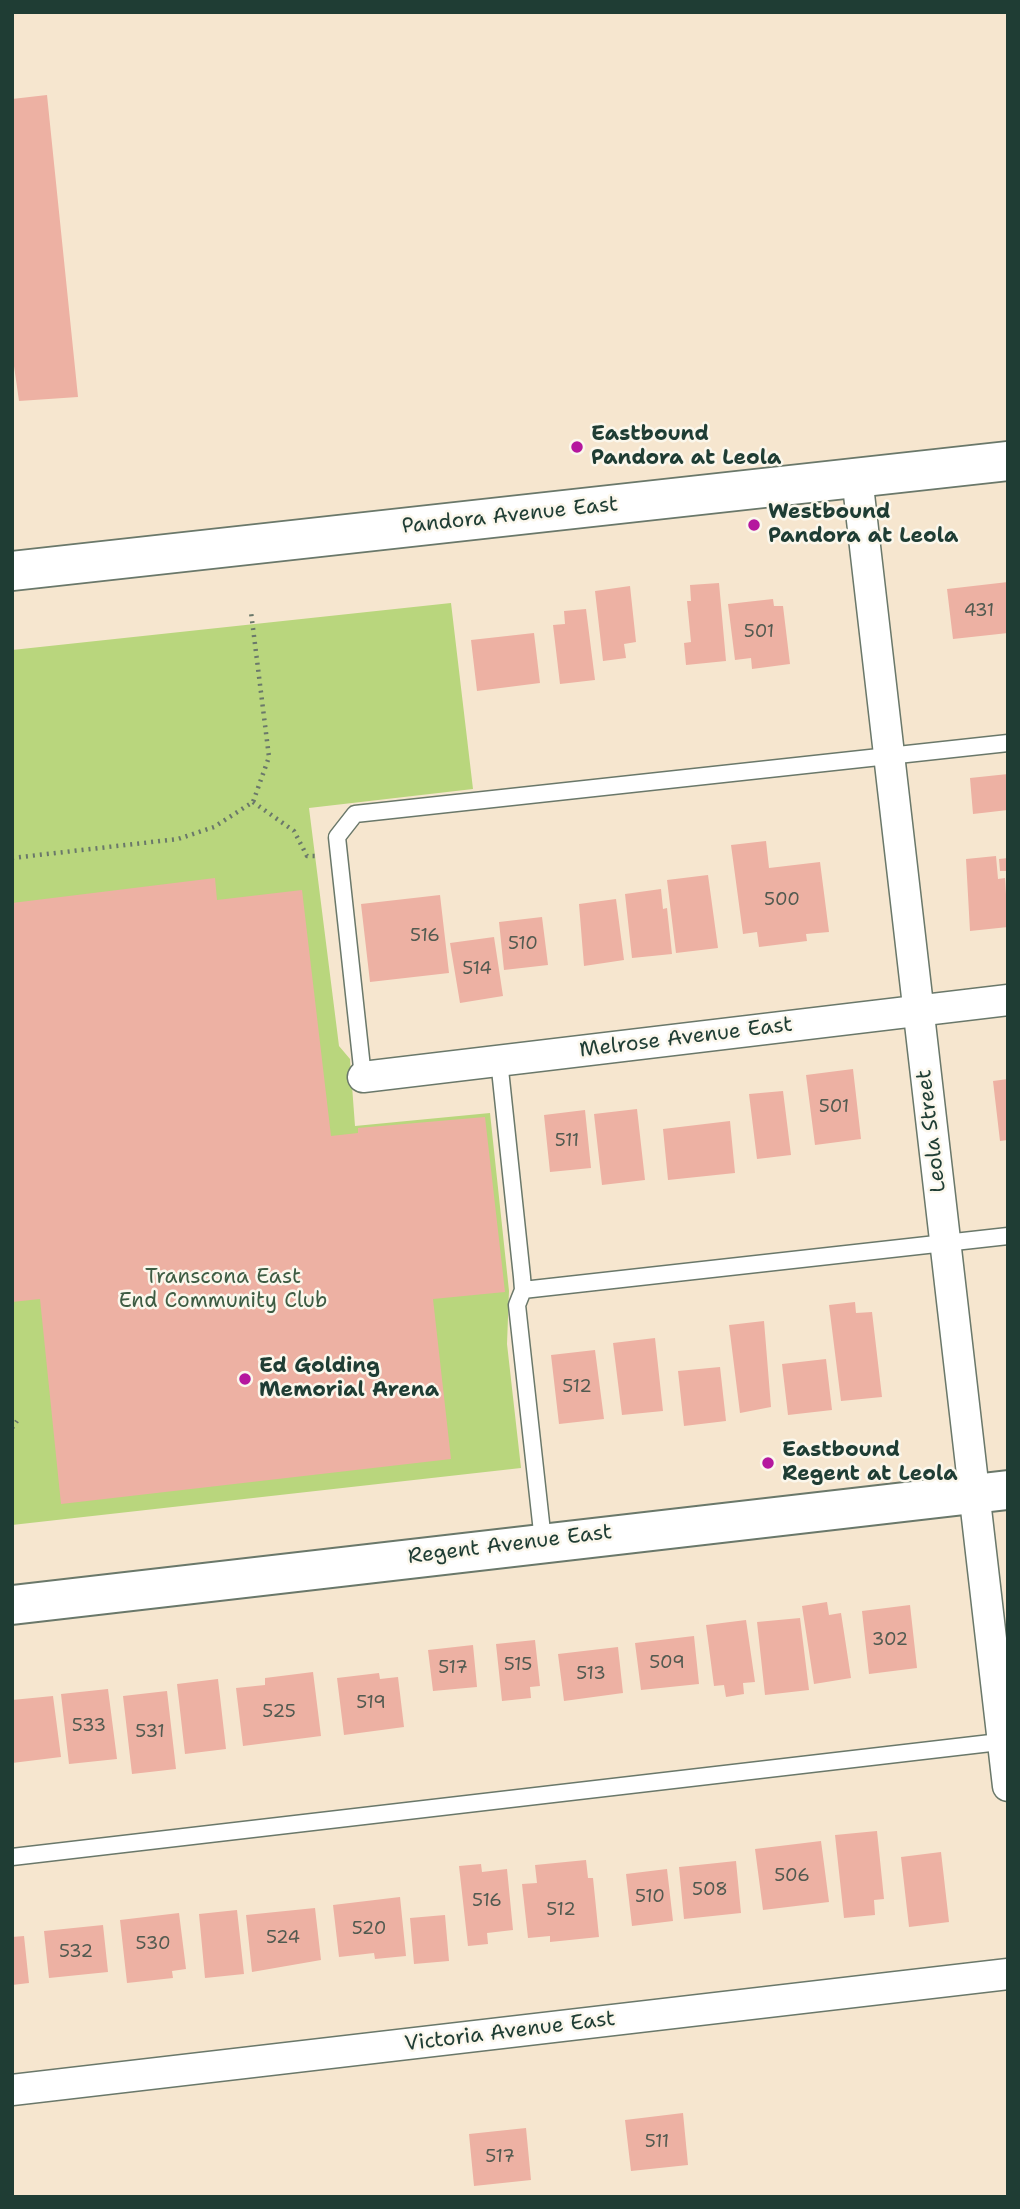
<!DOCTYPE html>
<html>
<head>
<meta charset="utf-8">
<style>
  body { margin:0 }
  #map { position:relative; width:1020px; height:2209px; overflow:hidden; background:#f6e6cf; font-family:"Shantell Sans",sans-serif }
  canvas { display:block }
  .frame { position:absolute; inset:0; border:14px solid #1f3d34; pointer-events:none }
</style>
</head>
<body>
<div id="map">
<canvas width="1020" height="2209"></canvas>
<div class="frame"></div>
</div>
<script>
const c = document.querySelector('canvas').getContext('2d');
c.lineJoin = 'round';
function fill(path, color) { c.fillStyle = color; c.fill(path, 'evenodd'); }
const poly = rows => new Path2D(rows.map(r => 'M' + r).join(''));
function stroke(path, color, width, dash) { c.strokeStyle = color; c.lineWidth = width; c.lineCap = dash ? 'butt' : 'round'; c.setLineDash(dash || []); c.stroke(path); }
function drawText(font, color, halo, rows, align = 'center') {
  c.font = font + ' "Shantell Sans",sans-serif'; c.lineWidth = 5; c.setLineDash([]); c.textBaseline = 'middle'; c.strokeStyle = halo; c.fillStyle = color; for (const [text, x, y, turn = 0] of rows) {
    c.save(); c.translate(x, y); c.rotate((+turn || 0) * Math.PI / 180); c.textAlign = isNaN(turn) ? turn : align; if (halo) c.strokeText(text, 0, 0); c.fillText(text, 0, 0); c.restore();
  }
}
const green = poly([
  [451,603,473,789,309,808,339,1046,350,1059,355,1126,490,1113,509,1291,507,1344,521,1468,12,1525,12,650]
]);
const building = poly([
  [47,95,78,397,19,401,12,352,12,99],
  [1008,582,1008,633,953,639,947,589],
  [719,583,726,661,686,665,684,643,691,642,687,601,691,601,690,585],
  [630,586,636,642,624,644,626,658,603,661,595,591],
  [773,599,774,606,783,606,790,664,752,669,751,658,735,660,728,604],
  [586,609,595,680,560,684,553,625,565,624,564,611],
  [534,633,540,683,477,691,471,640],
  [1008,774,1008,810,973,814,970,778],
  [766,841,769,868,820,862,829,932,806,934,807,941,759,947,757,932,743,934,731,845],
  [996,856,998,879,1005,878,1008,927,970,931,966,859],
  [1008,858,1008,871,1000,871,999,859],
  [708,875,718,948,676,953,667,880],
  [215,878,217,900,302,890,331,1136,358,1133,358,1128,485,1117,505,1292,433,1299,451,1459,61,1504,40,1299,12,1302,12,903],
  [661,889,663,909,667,908,672,954,632,958,625,894],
  [440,895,449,973,370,982,361,904],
  [616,899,624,960,584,966,579,904],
  [542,917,548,965,504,970,499,922],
  [494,937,503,996,460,1003,450,943],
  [853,1069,861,1139,815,1145,806,1075],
  [1008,1079,1008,1140,1000,1141,993,1081],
  [783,1091,791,1155,757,1159,749,1094],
  [637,1109,645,1180,602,1185,594,1114],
  [585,1110,591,1168,550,1172,544,1115],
  [730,1121,735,1173,668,1180,663,1129],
  [855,1302,856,1313,872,1312,882,1397,841,1401,829,1305],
  [764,1321,771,1407,740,1413,729,1325],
  [655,1338,663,1411,622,1415,613,1343],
  [595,1350,604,1419,559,1424,551,1355],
  [826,1359,832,1410,788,1415,782,1364],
  [720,1367,726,1421,684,1426,678,1371],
  [827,1602,829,1615,841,1613,851,1678,814,1684,802,1606],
  [910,1605,917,1668,869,1674,862,1611],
  [800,1618,809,1690,765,1695,757,1622],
  [746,1620,755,1682,743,1683,744,1694,726,1697,724,1685,714,1686,706,1625],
  [694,1636,699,1684,641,1690,635,1643],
  [535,1640,540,1686,530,1687,531,1698,502,1701,496,1644],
  [473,1645,477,1687,433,1691,428,1650],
  [618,1647,623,1693,564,1701,558,1654],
  [313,1672,321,1736,243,1746,236,1688,265,1685,265,1678],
  [379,1673,380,1679,398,1677,404,1727,344,1735,337,1678],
  [218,1679,226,1749,185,1754,177,1684],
  [108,1689,117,1759,69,1764,61,1694],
  [167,1691,176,1769,132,1774,123,1696],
  [53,1696,61,1757,12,1763,12,1700],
  [877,1831,884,1899,874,1900,875,1915,844,1918,835,1835],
  [821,1841,829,1902,763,1910,755,1849],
  [941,1852,949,1922,909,1927,901,1857],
  [586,1860,588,1878,593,1878,599,1937,550,1942,550,1936,528,1938,522,1884,537,1883,535,1865],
  [736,1861,741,1913,684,1919,679,1867],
  [481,1864,482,1872,507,1869,513,1930,487,1933,488,1944,468,1946,459,1866],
  [667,1869,673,1921,632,1926,626,1874],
  [400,1897,406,1956,375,1959,374,1953,339,1957,333,1905],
  [315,1908,321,1960,252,1972,246,1915],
  [237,1910,244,1974,205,1978,199,1914],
  [179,1913,186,1969,172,1971,173,1978,127,1983,120,1920],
  [445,1915,449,1961,414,1964,410,1918],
  [103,1925,108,1972,49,1978,44,1931],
  [24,1936,29,1983,12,1985,12,1937],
  [683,2113,688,2165,631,2171,625,2120],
  [526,2128,531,2180,474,2186,469,2134]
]);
const path = poly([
  [253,802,294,831,307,856,315,856],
  [12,858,178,839,214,827,253,802,269,757,251,612],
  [12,1428,17,1421]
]);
const lane = poly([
  [499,1060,522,1277,523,1290,517,1305,543,1541],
  [363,1077,337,837,355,814,1008,743],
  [523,1290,1008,1236],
  [12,1857,1008,1741]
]);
const street = poly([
  [857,477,1008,1786],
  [363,1077,1008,1000],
  [12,2090,1008,1974]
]);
const secondary = poly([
  [12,571,1008,461],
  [12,1605,1008,1490]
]);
const markers = [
  [577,447,7,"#b5179e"],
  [754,525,7,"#b5179e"],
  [245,1379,7,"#b5179e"],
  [768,1463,7,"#b5179e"]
];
const numberNames = [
  ["431",979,611],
  ["501",759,632],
  ["500",782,900],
  ["516",425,936],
  ["510",523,944],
  ["514",477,969],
  ["501",834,1107],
  ["511",567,1141],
  ["512",577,1387],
  ["302",890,1640],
  ["509",667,1663],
  ["515",518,1665],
  ["517",453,1668],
  ["513",591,1674],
  ["519",371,1703],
  ["525",279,1712],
  ["533",89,1726],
  ["531",150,1732],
  ["506",792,1876],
  ["508",710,1890],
  ["510",650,1897],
  ["516",487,1901],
  ["512",561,1910],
  ["520",369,1929],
  ["524",283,1938],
  ["530",153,1944],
  ["532",76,1952],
  ["511",657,2142],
  ["517",500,2157]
];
const poiNames = [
  ["Eastbound",591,435],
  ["Pandora at Leola",591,459],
  ["Westbound",768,513],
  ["Pandora at Leola",768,537],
  ["Ed Golding",259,1367],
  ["Memorial Arena",259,1391],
  ["Eastbound",782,1451],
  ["Regent at Leola",782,1475]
];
const streetNames = [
  ["Pandora Avenue East",510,516,-6],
  ["Melrose Avenue East",686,1038,-7],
  ["Leola Street",932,1131,-97],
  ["Regent Avenue East",510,1545,-7],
  ["Victoria Avenue East",510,2032,-7]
];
const parkNames = [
  ["Transcona East",223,1278],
  ["End Community Club",223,1302]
];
fill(green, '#b9d67d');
fill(building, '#edb1a3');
stroke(lane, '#6a786a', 19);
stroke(street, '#6a786a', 33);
stroke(secondary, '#6a786a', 42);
stroke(path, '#6a786a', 4.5, [2, 5]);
stroke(lane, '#fff', 16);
stroke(street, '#fff', 30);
stroke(secondary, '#fff', 38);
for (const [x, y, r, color] of markers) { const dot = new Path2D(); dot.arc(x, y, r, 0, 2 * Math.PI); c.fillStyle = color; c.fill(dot); stroke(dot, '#fbf7ec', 2.5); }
drawText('18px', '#525a50', null, numberNames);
drawText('bold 21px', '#1f3d34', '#fbf7ec', poiNames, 'left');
drawText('21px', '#1f3d34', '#fbf7ec', streetNames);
drawText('21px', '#3e5c43', '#fbf7ec', parkNames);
</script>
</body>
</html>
